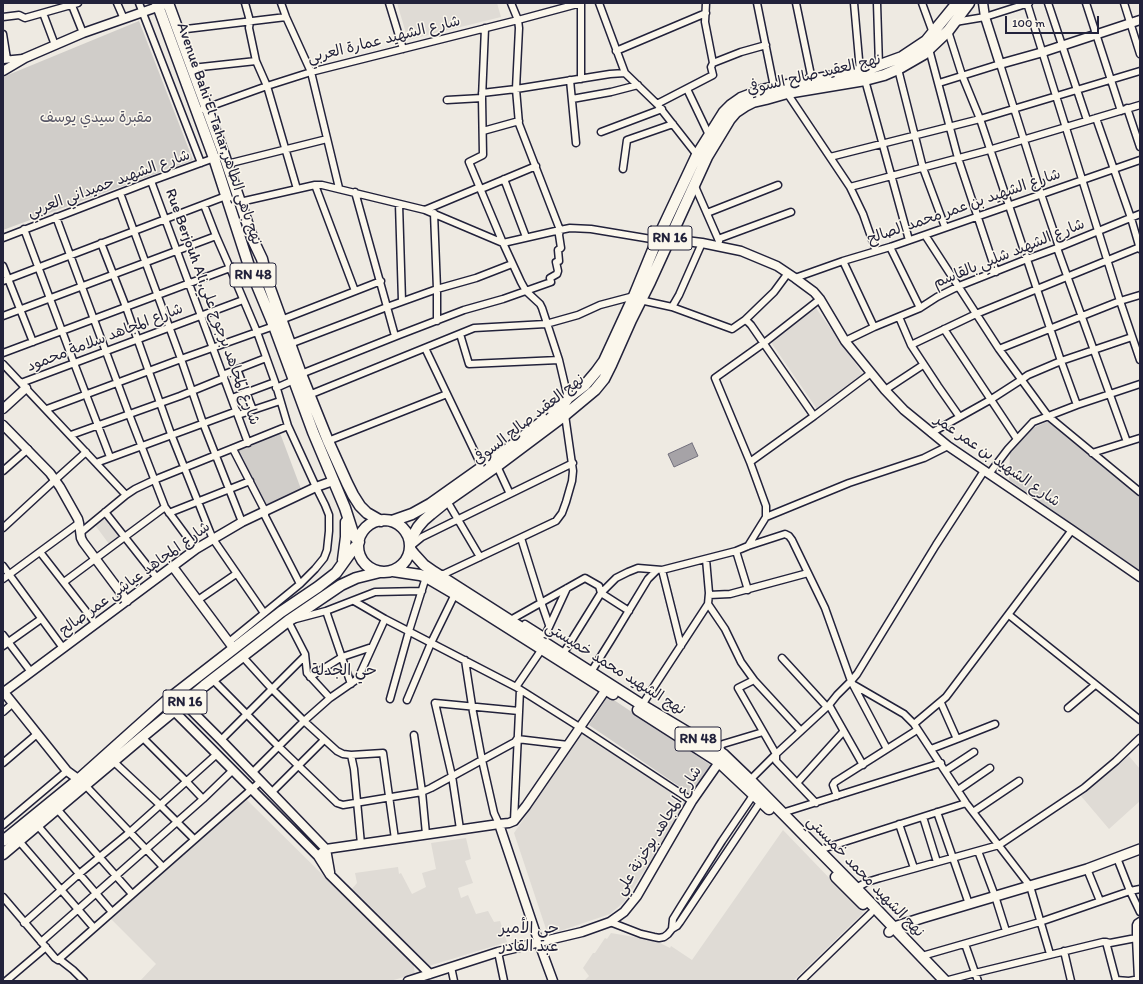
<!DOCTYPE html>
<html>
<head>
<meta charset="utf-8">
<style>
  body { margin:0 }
  #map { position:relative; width:1143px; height:984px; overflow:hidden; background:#eeeae2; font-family:Itim,sans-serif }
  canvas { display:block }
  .frame { position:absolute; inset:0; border:4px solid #22223b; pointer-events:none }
  .scale { position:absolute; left:1005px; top:16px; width:94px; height:18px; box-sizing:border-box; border:2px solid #22223b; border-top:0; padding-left:5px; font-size:12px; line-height:14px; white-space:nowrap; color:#22223b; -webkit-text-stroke:3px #fbf7ec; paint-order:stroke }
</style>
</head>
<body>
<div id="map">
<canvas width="1143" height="984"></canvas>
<div class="frame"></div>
<div class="scale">100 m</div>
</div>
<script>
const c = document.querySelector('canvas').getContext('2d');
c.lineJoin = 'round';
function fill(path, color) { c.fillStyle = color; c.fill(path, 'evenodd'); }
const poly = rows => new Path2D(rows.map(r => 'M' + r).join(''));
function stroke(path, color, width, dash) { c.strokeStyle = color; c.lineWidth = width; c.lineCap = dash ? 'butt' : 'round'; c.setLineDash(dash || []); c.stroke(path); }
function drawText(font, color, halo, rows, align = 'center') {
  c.font = font + ' Itim,"Playpen Sans Arabic",sans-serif'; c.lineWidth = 3; c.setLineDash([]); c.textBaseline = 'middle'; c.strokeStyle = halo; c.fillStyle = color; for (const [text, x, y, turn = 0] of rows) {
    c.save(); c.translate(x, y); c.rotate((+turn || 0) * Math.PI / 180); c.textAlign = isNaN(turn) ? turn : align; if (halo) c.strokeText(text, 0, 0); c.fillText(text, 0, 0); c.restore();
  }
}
const built = poly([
  [397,3,497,3,501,17,408,40],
  [816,308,863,374,817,409,770,341],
  [105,517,119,536,109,544,95,525],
  [584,731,689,802,624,902,610,914,548,935,514,833],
  [1129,756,1140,769,1140,801,1109,829,1081,796],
  [246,799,329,881,413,961,415,974,390,981,140,981,156,964,111,919],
  [783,830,863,913,793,981,586,981,585,980,589,976,583,968,593,953,595,953,605,938,607,939,611,933,640,938,660,943,670,948,671,946,692,960],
  [466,838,471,859,465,861,473,883,458,888,461,898,468,895,476,914,488,911,494,922,500,921,507,942,429,966,351,890,357,883,355,873,398,867,399,874,401,873,412,894,426,887,422,873,436,869,431,843]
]);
const green = poly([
  [139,21,193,160,3,230,3,77],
  [1049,421,1113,474,1140,494,1140,572,1009,480,1010,452,1033,428],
  [280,433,301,489,265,505,236,451],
  [608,696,712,766,692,795,589,725]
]);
const water = poly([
  [692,443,698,456,674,467,668,454,692,443]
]);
const minor = poly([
  [71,3,83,33],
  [117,3,124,19],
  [139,3,201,163],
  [245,3,250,21,249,28,256,61,267,86,297,189],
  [281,3,286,17,311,72,339,188],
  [389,3,403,49],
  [581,3,581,79],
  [599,3,625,73,657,104,697,155],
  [706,3,705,22,713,63],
  [757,3,774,87],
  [796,3,812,80],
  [854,3,860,71],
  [877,3,879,66],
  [922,3,933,33],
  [1027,3,1120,301,1140,360],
  [1048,3,1087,120],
  [1086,3,1121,111],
  [1124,3,1140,54],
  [43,13,55,45],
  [3,17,19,15,25,18,78,3],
  [955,22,985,17,1029,3],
  [485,28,482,98,483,155,469,162,503,243,521,282,526,291,540,304,542,308,559,360,568,398],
  [178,30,286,17],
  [948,31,962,75,980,119,1061,361,1077,405],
  [3,34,7,59],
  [929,49,958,158,996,272],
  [616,51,706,13],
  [3,60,23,58],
  [192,68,256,61],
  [898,69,923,168,945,227],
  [570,80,576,143],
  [865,80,909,240],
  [939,83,1000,64,1041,194,1059,247],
  [687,89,709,135],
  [482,93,516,89,610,74,625,73],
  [787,93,850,187,863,214,876,251],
  [572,99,611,92,638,85],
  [447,100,482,98],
  [657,104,713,75,711,67,713,63,741,52,766,45],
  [1127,108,1140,147],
  [203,109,267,86,311,72,518,20,581,3],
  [1096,118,1131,218,1140,249],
  [483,131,519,121],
  [601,132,662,109],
  [830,157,980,119,1140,71],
  [227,164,327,139],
  [623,169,627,140,673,124],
  [504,179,526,237],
  [151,181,248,443],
  [694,184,719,241],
  [315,185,355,291],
  [850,187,989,150,1140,105],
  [481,189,536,166],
  [120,193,181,359,203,423,242,522],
  [240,202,315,185,322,185,425,210,503,243,560,230,570,228,591,229,657,240],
  [399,204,402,301],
  [204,205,216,236,230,268,257,332,275,382,288,426,316,487,325,505,329,515,329,531,327,550,324,558,315,569,300,584,229,642],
  [425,210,480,187],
  [707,213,778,185],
  [56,217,129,414,165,507,196,549],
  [24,229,74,363,110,457],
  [925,235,999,349,1048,416,1140,492],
  [3,238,151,181,217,157],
  [718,239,791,212],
  [101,243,126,307,171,434,210,532,213,539,264,613],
  [890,247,920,308],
  [1057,248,1127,442],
  [843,261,874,327],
  [3,266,33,342],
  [234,277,251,272],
  [795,278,843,261,890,247,1140,160],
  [3,281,226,196],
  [640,300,672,307,679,295,702,243],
  [672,307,732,329,745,320,748,322,751,325,814,416],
  [3,316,216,236],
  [899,317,911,345,938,386,959,416],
  [281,320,381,281],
  [745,320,774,292,788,273],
  [437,321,437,289,476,278,512,264],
  [944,329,1017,439],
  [460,334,469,364,559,360],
  [395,336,387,307,437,289,434,213],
  [845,341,874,327,920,308,937,297,959,286,1027,259,1057,248,1140,214],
  [290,344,387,307,355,192],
  [911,345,976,314,1140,247],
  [425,348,447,394],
  [999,349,1120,301,1140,295],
  [3,353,230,268],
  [3,364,126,495],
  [237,369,253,410],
  [301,374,399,335,464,310,503,299,551,282,550,278,557,274,558,271,556,262,559,261,558,250,561,248,559,235,560,230,519,124,516,89,519,28,518,20,511,3],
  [21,383,243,300],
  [276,388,294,380],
  [885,390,923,365],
  [309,395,474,328,546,324,578,315,600,305,634,296],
  [232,398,275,382],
  [47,409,181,359,274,326],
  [238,415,280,401],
  [931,433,990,400,1021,380,1028,375,1061,361,1132,337],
  [71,435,180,396,224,378,225,374,266,358],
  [328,441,447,394,482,467],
  [233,449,265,511,265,516,300,584],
  [1092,453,1140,438],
  [750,462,814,416,871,373],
  [96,463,237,411],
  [497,466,510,494],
  [3,471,28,449],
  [989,474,1008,449,1033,422,1077,405,1140,384],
  [447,501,480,557],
  [105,512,157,578],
  [169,513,250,481],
  [766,517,766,506,750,462,715,378,764,343,820,299],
  [3,528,55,480,86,452],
  [80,533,126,495,135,489,154,480,288,426],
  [521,538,541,602,549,625],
  [411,546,422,537,573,463],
  [748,546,766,517,849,483,924,458,948,446],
  [736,551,748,590],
  [40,552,96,624],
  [3,566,63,648],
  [662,570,681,646],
  [438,574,444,574,556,521,562,513,566,502,572,481,573,471,565,415],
  [3,579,79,523],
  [64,582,165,507],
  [709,595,730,594,808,573],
  [198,600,236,574],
  [354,601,385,619,516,687,581,728,692,801],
  [708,604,725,629,741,662,754,680],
  [326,611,351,684],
  [1009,615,1140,720],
  [514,618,585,578,599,586,601,593,629,611],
  [525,624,544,636],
  [3,635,31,672],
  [543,640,567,588],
  [3,646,41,619],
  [563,654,601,593,616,578,628,572,638,568,662,570,736,551,748,546,785,534,789,536,792,540,825,608,851,681,837,695,829,705,776,754,750,780],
  [242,656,272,689,304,721,337,751,343,754,351,755,383,753,395,839],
  [782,658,827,707],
  [465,660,473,712,482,760,494,813,499,824],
  [591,672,611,640,648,579,657,570],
  [310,677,342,657,372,647],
  [213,680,279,747,337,803,343,805,422,792,431,788,482,760,515,742,517,739,568,745],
  [854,685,904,714,914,724],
  [516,687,542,649],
  [330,698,307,673,305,654,288,621,326,611,375,592,422,591],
  [390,699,409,631,426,577],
  [407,700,431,643,455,594],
  [941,703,957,739,995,724],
  [642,705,708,604,709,593,706,559],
  [829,705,863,765],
  [1068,708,1095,685],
  [3,712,13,703],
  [801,731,754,680,738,688,776,754,776,761,816,803],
  [414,735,422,792,426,834],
  [142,737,186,781,203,799],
  [221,740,305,656],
  [887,749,851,681,857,674,936,545,984,471],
  [931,749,957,739],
  [722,752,720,747,723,744,763,732],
  [351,755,354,769,361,844],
  [113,761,160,805,194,839],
  [3,763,37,734],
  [945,771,974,752],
  [252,773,304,721,330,698,356,680,360,674,385,619],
  [797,783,843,732],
  [85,785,163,867],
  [958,790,990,768],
  [272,792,324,740],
  [837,796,833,785,835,782,917,730],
  [57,809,132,894],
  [937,812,969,904],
  [973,812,1019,781],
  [782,813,941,763],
  [923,817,937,862],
  [514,821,520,690],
  [899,824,914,868],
  [3,825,67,771],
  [38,826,112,912],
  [460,829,452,776,435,703,519,711],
  [19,841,94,928],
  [819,850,966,803],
  [978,851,995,896,1006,931],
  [1117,858,1130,891,1140,889],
  [1087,869,1100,901],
  [856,888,867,882,880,878,999,845,1084,788,1116,761,1140,738],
  [3,897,55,958,58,960,59,959,73,970,84,981],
  [610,922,641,934,654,937,659,938,664,937,668,934,672,929,677,926,680,922,761,801],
  [24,923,79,874,130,832,217,754],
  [672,929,673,919,681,906,722,841,754,794],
  [1136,938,1138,979],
  [41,942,203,799,233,770],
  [1106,942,1110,943,1136,938,1136,925,1137,923,1140,921],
  [965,944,978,981],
  [1064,951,1071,981],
  [498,952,504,981],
  [1050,954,1030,886,966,803,914,724,946,697,1072,530],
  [922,956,1040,922,1130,891,1140,912],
  [59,959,261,781],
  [451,967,454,981],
  [6,981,46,947],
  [801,981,871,913],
  [945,981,975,973,1103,942,1106,942,1116,980,1129,981,1140,979]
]);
const tertiary = poly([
  [983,3,985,17,1000,64,1043,52,1140,20],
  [3,71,25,58,83,33,163,5],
  [657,240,669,239,702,243,741,251,777,266,795,278,814,292,820,299,845,341,885,390,904,410,948,446,1072,530,1140,577],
  [3,409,26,388],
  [3,425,50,473,60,487,78,519,79,523,81,538,83,542,127,601],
  [173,567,234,649],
  [3,691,67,771,82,782],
  [4,692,196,549,242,522,316,487,333,481],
  [176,693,184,703,221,740,326,849,330,872],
  [165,702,318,856,330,875,430,974],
  [499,824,539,943,553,981],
  [318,856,326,849,499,824,509,823,514,821,526,806,609,685],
  [408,981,498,952,582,932,610,922,624,912,637,896,692,801,722,758]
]);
const secondary = poly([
  [889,932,894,927,922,918,1087,869,1140,849]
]);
const primary = poly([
  [157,3,214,158,249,266,274,326,313,432,345,508,354,536,359,542],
  [168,3,224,155,253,240,262,259,268,283,301,374,328,441,347,483,353,495,360,506,367,513,381,521],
  '358 546a26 26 0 1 1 52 0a26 26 0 1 1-52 0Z',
  [392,521,412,514,430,504,509,448,563,405,568,398,585,385,596,372,604,361,634,296,657,240,697,155,724,112,731,105,741,98,762,90,869,69,902,57,926,41,957,3],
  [410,541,418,527,424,520,431,514,447,501,497,466,565,415,595,390,604,379,611,365,631,320,650,282,707,157,730,119,736,112,745,106,753,102,766,99,787,93,865,80,884,75,898,69,924,54,929,49,948,31,969,3],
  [410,549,414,554,424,565,434,572,642,705,712,747,724,755,750,780,856,888,945,981],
  [343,560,346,537,346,522],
  [393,571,420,575,426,577,455,594,613,694],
  [638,710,719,762,769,809],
  [3,841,79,779,165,702,281,612,318,587,336,573,354,548,358,544],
  [3,854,142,737,204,686,288,621,341,585,356,578,380,572],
  [836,877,863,904]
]);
const shields = [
  [670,238,44],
  [253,275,46],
  [185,702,44],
  [698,739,46]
];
const shieldNames = [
  ["RN 16",670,238],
  ["RN 48",253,275],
  ["RN 16",185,702],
  ["RN 48",698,739]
];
const streetNames = [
  ["شارع الشهيد عمارة العربي",384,40,-14],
  ["نهج العقيد صالح السوفي",814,75,-13],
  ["Avenue Bahi El Tahar,نهج باهي الطاهر",219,134,71],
  ["شارع الشهيد حميداني العربي",109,184,-20],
  ["شارع الشهيد بن عمر محمد الصالح",964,207,-19],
  ["شارع الشهيد شلبي بالقاسم",1009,254,-22],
  ["Rue Berjouh Ali,شارع المجاهد برجوح علي",212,307,70],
  ["شارع المجاهد سلامة محمود",105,338,-21],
  ["نهج العقيد صالح السوفي",529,420,-38],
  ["شارع الشهيد بن عمر عمر",997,461,35],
  ["شارع المجاهد عياشي عمر صالح",135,579,-36],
  ["نهج الشهيد محمد خميستي",615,669,32],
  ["شارع المجاهد بوخزنة علي",659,831,-58],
  ["نهج الشهيد محمد خميستي",865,877,46]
];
const parkNames = [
  ["مقبرة سيدي يوسف",96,118]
];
const neighbourhoodNames = [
  ["حي الجدلة",344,671],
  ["حي الأمير",529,929],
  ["عبد القادر",529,947]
];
fill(built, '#dfdbd5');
fill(green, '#d0cdc9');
fill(water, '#a6a3a7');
stroke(water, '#716f7c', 1);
stroke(minor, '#22223b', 9);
stroke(tertiary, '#22223b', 11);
stroke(secondary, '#22223b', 12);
stroke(primary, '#22223b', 13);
stroke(minor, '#fbf7ec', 6);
stroke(tertiary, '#fbf7ec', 8);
stroke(secondary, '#fbf7ec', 9);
stroke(primary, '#fbf7ec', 10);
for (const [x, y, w] of shields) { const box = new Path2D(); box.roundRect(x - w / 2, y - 12, w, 24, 3); c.fillStyle = '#fbf7ec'; c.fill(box); stroke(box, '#22223b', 1); }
drawText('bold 14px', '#22223b', null, shieldNames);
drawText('15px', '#22223b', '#fbf7ec', streetNames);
drawText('15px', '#565566', '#fbf7ec', parkNames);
drawText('16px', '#22223b', '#fbf7ec', neighbourhoodNames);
</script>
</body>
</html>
